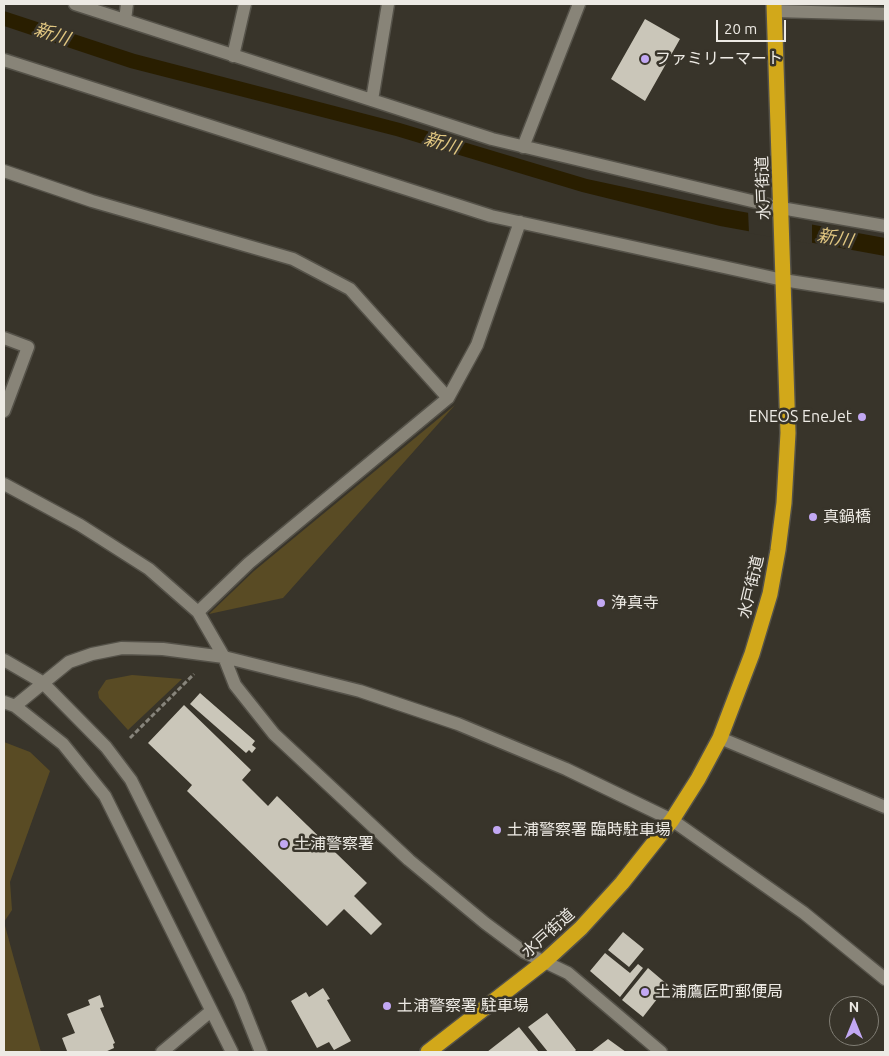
<!DOCTYPE html>
<html>
<head>
<meta charset="utf-8">
<style>
  body { margin:0 }
  #map { position:relative; width:889px; height:1056px; overflow:hidden; background:#38342a; font-family:Ubuntu,sans-serif }
  canvas { display:block }
  .frame { position:absolute; inset:0; border:5px solid #edeae4; pointer-events:none }
  .north { position:absolute; left:829px; top:996px; width:50px; height:50px; box-sizing:border-box; background:#38342a; border:1px solid #807d74; border-radius:50%; rotate:0deg; font-size:14px; font-weight:700; line-height:20px; text-align:center; color:#edeae4 }
  .north::after { content:''; display:block; margin:auto; width:18px; height:22px; background:#c2a8f3; clip-path:polygon(50% 0,100% 100%,50% 72%,0 100%) }
  .scale { position:absolute; left:716px; top:20px; width:70px; height:22px; box-sizing:border-box; border:2px solid #edeae4; border-top:0; padding-left:6px; font-size:15px; line-height:18px; white-space:nowrap; color:#edeae4; -webkit-text-stroke:4px #38342a; paint-order:stroke }
</style>
</head>
<body>
<div id="map">
<canvas width="889" height="1056"></canvas>
<div class="frame"></div>
<div class="north">N</div>
<div class="scale">20 m</div>
</div>
<script>
const c = document.querySelector('canvas').getContext('2d');
c.lineJoin = 'round';
function fill(path, color) { c.fillStyle = color; c.fill(path, 'evenodd'); }
const poly = rows => new Path2D(rows.map(r => 'M' + r).join(''));
function stroke(path, color, width, dash) { c.strokeStyle = color; c.lineWidth = width; c.lineCap = dash ? 'butt' : 'round'; c.setLineDash(dash || []); c.stroke(path); }
function drawText(font, color, halo, rows, align = 'center') {
  c.font = font + ' Ubuntu,"Noto Sans JP",sans-serif'; c.lineWidth = 5; c.setLineDash([]); c.textBaseline = 'middle'; c.strokeStyle = halo; c.fillStyle = color; for (const [text, x, y, turn = 0] of rows) {
    c.save(); c.translate(x, y); c.rotate((+turn || 0) * Math.PI / 180); c.textAlign = isNaN(turn) ? turn : align; if (halo) c.strokeText(text, 0, 0); c.fillText(text, 0, 0); c.restore();
  }
}
const green = poly([
  [455,405,283,598,209,614,254,571],
  [132,675,182,679,128,730,99,698,98,692,106,680],
  [4,742,30,752,50,771,10,882,12,910,4,922],
  [4,922,14,959,41,1052,4,1052]
]);
const water = poly([
  [4,11,135,54,400,123,587,179,722,208,885,238,885,256,720,226,582,192,396,136,130,68,4,26]
]);
const pier = poly([
  [748,210,812,221,812,244,749,233]
]);
const building = poly([
  [645,19,680,39,645,101,611,79],
  [200,693,255,741,252,745,256,748,252,753,249,750,246,753,190,704],
  [184,705,251,770,242,780,268,806,277,796,367,883,354,896,382,924,371,935,344,909,327,926,187,791,192,785,148,743],
  [623,932,644,949,629,967,608,950],
  [605,953,630,973,638,964,643,968,620,997,590,971],
  [648,968,668,985,643,1017,622,1000],
  [323,988,330,999,327,1000,351,1041,334,1050,329,1042,317,1048,291,1001,306,992,309,997],
  [100,995,104,1007,100,1008,115,1043,113,1044,114,1048,105,1052,64,1052,67,1051,62,1038,75,1033,67,1014,90,1005,88,1000],
  [547,1013,576,1050,574,1052,548,1052,528,1027],
  [519,1027,539,1052,487,1052],
  [608,1039,626,1052,591,1052]
]);
const path = poly([
  [130,738,194,674]
]);
const minor = poly([
  [75,4,492,139,781,208,885,226],
  [774,11,885,14],
  [125,20,127,4],
  [233,56,245,4],
  [4,60,491,216,783,280,885,296],
  [372,100,388,4],
  [523,147,579,4],
  [4,171,92,201,293,259,350,289,448,398],
  [4,338,28,347,4,411],
  [4,484,80,525,149,569,198,612,224,657,235,685,274,734,409,860,485,923,524,952,568,973,661,1052],
  [198,612,249,563,448,398,477,345,520,222],
  [4,660,42,682,106,747,131,780,239,997,261,1052],
  [4,702,15,706,63,744,105,796,232,1052],
  [15,706,69,662,92,654,122,648,163,649,224,657,360,691,458,724,566,769,672,820,804,913,885,979],
  [720,738,885,807],
  [162,1052,211,1011]
]);
const highway = poly([
  [428,1052,544,962,581,928,622,883,672,820,698,779,720,738,752,654,770,594,778,550,784,503,788,433,774,4]
]);
const markers = [
  [645,59,5,"#c2a8f3"],
  [862,417,5,"#c2a8f3"],
  [813,517,5,"#c2a8f3"],
  [601,603,5,"#c2a8f3"],
  [497,830,5,"#c2a8f3"],
  [284,844,5,"#c2a8f3"],
  [645,992,5,"#c2a8f3"],
  [387,1006,5,"#c2a8f3"]
];
const poiNames = [
  ["ファミリーマート",655,59],
  ["ENEOS EneJet",852,417,"right"],
  ["真鍋橋",823,517],
  ["浄真寺",611,603],
  ["土浦警察署 臨時駐車場",507,830],
  ["土浦警察署",294,844],
  ["土浦鷹匠町郵便局",655,992],
  ["土浦警察署 駐車場",397,1006]
];
const streetNames = [
  ["水戸街道",763,188,-92],
  ["水戸街道",751,587,-77],
  ["水戸街道",548,933,-42]
];
const waterNames = [
  ["新川",52,34,18],
  ["新川",442,143,17],
  ["新川",835,238,10]
];
fill(green, '#594b24');
fill(water, '#291e00');
fill(pier, '#38342a');
fill(building, '#cac6b9');
stroke(minor, '#555249', 15);
stroke(highway, '#555249', 18);
stroke(path, '#88857c', 3, [5, 2.5]);
stroke(minor, '#888478', 12);
stroke(highway, '#d2a81a', 15);
for (const [x, y, r, color] of markers) { const dot = new Path2D(); dot.arc(x, y, r, 0, 2 * Math.PI); c.fillStyle = color; c.fill(dot); stroke(dot, '#38342a', 2); }
drawText('16px', '#edeae4', '#38342a', poiNames, 'left');
drawText('16px', '#edeae4', '#38342a', streetNames);
drawText('italic 18px', '#e0c681', '#38342a', waterNames);
</script>
</body>
</html>
